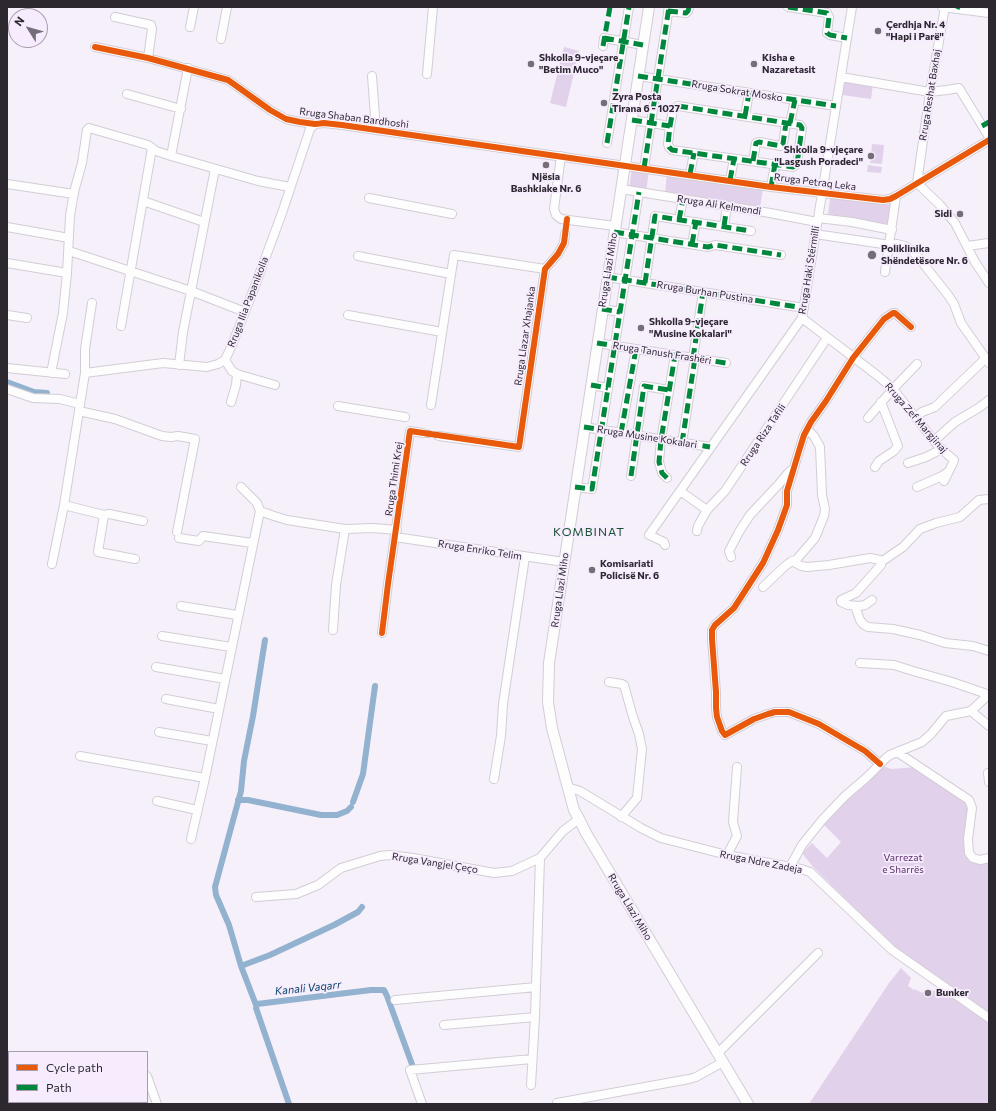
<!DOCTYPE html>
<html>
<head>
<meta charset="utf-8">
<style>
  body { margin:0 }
  #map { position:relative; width:996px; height:1111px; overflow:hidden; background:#f6f0fa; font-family:Commissioner,sans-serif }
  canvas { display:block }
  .frame { position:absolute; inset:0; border:8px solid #2d2830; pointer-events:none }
  .legend { position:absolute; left:8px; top:1051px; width:140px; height:52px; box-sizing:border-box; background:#f7ecfe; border:1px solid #a69eac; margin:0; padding:5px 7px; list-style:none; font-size:12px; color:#2d2830 }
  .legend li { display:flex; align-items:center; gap:8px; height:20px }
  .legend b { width:20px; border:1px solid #a69eac }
  .north { position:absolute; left:8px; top:8px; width:40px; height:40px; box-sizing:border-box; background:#f7ecfe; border:1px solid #a69eac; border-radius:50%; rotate:307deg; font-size:11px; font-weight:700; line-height:16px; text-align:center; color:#2d2830 }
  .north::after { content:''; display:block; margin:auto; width:14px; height:18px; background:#736e77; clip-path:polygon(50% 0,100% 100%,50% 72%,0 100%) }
</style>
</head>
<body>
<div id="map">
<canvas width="996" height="1111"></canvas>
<div class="frame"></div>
<ul class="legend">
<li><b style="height:5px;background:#e8590c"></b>Cycle path</li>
<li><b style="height:5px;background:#00873e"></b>Path</li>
</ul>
<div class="north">N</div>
</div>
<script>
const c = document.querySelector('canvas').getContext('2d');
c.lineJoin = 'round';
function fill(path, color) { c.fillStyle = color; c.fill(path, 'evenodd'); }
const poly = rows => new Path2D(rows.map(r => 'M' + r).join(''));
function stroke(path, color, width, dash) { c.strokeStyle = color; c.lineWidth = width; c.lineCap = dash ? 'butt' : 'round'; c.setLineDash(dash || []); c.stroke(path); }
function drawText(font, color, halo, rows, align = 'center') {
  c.font = font + ' Commissioner,sans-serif'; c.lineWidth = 3.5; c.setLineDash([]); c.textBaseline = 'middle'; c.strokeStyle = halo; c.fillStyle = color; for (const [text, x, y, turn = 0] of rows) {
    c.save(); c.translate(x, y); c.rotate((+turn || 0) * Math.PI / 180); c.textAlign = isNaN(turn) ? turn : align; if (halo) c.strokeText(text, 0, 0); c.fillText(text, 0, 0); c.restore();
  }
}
const green = poly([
  [564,47,579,51,566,107,550,103],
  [844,81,873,85,871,99,842,95],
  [872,144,884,145,882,164,870,163],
  [868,165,882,167,881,173,867,172],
  [632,167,649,169,646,193,629,190],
  [667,174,763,188,760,208,665,193],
  [832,198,892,205,891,226,829,216,828,214,830,199],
  [883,766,891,769,918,767,969,804,966,853,989,861,989,1014,892,945,813,867,802,853,812,843,827,858,841,842,823,824,845,800],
  [901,968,911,978,908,986,914,990,915,989,922,993,927,988,933,991,944,990,989,1022,989,1104,809,1104,889,983]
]);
const canal = poly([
  [7,382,34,392,47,393],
  [238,800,248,800,321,815,337,815,347,811,351,807],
  [353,802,363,774,375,686],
  [241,966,270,955,334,925,358,912,362,907],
  [256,1005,241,966,229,925,216,895,215,887,241,791,244,761,253,716,265,640],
  [289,1104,256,1008,257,1004,371,990,384,990,387,996,413,1067]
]);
const minorTunnel = poly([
  [423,433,439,436]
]);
const minor = poly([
  [788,7,827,13,829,17,827,33,830,35,847,38],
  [942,7,989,13],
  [945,7,930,92,917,183,940,205,955,223,975,262,989,283],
  [668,11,686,13,688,11,689,7],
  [115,17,151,25,152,29,148,58],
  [190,27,194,7],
  [221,39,227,7],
  [603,46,604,38,643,45],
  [95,47,148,58,228,80,270,110,286,119,300,122,315,124,324,123,342,125,771,187,883,200,890,199,896,196,989,140],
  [427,74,433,7],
  [372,76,376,130],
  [638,76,836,106],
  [841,77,930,92,947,90,959,88,989,137],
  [127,94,181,109],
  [678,106,800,125,802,128,797,164,793,167,672,150,669,147,668,144,670,126,673,110,678,106],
  [745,116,749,93],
  [632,120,670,126],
  [790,123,795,100],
  [607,143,629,7],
  [171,156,188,68],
  [561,156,554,209,556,215,561,219,615,226],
  [753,161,756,143,759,142,781,146,783,144,786,123],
  [644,168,669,7],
  [690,174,694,153],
  [730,180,734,159],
  [7,184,74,194],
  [771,187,775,164],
  [621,189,770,213,817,222],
  [369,198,452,214],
  [143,201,204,222],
  [818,218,852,222,892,230],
  [679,220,683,199],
  [724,226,727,206],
  [7,227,69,238],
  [614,232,708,247,715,245,781,255],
  [815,234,890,245,897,244,905,246,911,250,918,257,948,295,954,304,961,323,989,363],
  [692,244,696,222],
  [967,246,989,243],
  [69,251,191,291,245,312],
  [358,256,451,274],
  [7,263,67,273],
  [885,272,896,196],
  [607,277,804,308],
  [645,283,655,216,751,231],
  [602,309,620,312],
  [7,315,27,318],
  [348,315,442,332],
  [802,318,878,376,893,389,939,447,954,460,953,463,944,481],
  [121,326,152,148],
  [597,343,726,363],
  [693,358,703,292],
  [225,360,232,371,237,374,275,385],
  [179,365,183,332,215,169],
  [7,368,65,374],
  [51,373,63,313,67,273,70,216,74,192,82,163,87,130,89,128,148,145,156,151,171,156,258,181,290,187],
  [85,373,163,363,207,367,218,364,225,360,232,345,255,286,282,213,310,129,315,124],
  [591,385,608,388],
  [7,389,33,398,60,399,80,404],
  [231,402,236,385,237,374],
  [431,405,454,255,545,269],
  [338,406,405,417],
  [79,411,115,419,162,436,171,437,178,436,195,439,177,532],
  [916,417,922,412,935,407,986,358],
  [868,418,893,389,917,364],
  [584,427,710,447],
  [621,433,636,349],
  [439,436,519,447,545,269,558,254,564,243,565,234],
  [935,440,955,422,980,407,989,400],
  [682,443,695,358],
  [908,463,926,457,942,449],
  [875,467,879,461,894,451,898,446,881,402],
  [631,476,644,386,669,390],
  [667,478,662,473,659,462,661,440,675,355],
  [241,487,257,503,260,511,274,516,287,520,345,529,373,528,397,530],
  [575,487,592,489,639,192],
  [917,487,942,476,948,472],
  [680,491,707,510],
  [64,505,104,515,98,552,135,559],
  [104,515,109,514,143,521],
  [697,531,698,526,707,510,725,491,827,338],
  [395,537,564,562],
  [179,538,199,541,203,536,252,543],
  [665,545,664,542,649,535,802,318,852,7],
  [731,557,729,551,739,532,750,515,779,484,788,473,794,468],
  [792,561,801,566,807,567,829,565,870,558,880,560,881,562],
  [52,564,64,505,79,411,85,373,85,349,92,303],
  [763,587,785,566,792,561,796,560,815,538,824,516,825,509,822,495,820,447,814,436,807,429],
  [872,600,865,605,859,606,848,605,841,602,841,600,856,593,881,565,881,562,903,547,920,529,936,523,960,517,979,500,989,499],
  [181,606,237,615],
  [855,606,860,620,863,624,868,627,893,629,920,635,945,643,973,646,989,651],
  [333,630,336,585,345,529],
  [382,633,388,584,410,431,423,433],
  [162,636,231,647],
  [860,663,894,665,913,671,952,682,984,693,989,696],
  [156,667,225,679],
  [609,682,622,684,624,685,633,717,639,734,642,749,637,798,621,817],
  [166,699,219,709],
  [971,711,989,726],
  [159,732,212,741],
  [899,751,900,754,969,800,971,805,972,808,968,839,969,853,973,858,980,860,989,858],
  [80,756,205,778],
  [880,764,865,751,841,737,819,724,789,712,775,712,768,714,754,719,725,735,722,731,717,717,716,708,716,692,712,639,712,630,715,625,734,608,763,563,778,530,787,505,787,491,799,451,804,435,811,422,826,401,853,358,884,319,893,313,895,313,911,327],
  [988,773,989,782],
  [494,779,501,736,503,704,525,557],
  [567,787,580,791,641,828,661,838,727,855,801,869,810,872,892,950,989,1018],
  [157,801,197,810],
  [191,839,205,778,260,511],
  [727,855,737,836,733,822,737,767],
  [790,867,802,845,823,819,845,796,866,778,886,758,890,755,922,742,931,734,946,716,971,711,987,696],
  [256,897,296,894,318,885,341,868,380,856,389,855,413,858,494,873,512,871,540,858,563,831,579,819],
  [395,1000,536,987],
  [444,1025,535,1017],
  [718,1053,818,953],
  [147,1076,157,1104],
  [531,1085,535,1017,540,858],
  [557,1103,689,1079,696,1077,723,1062],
  [422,1104,410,1070,532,1059]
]);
const major = poly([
  [649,7,549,663,548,702,552,728,565,777,574,810,579,819,586,833,748,1104]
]);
const quiet = poly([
  [788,7,827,13,829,17,827,33,830,35,847,38],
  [957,9,958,7],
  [668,11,686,13,688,11,689,7],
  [604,38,643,45],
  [603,46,610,7],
  [638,76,836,106],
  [678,106,800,125,802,128,797,164,793,167,672,150,669,147,668,144,670,126,673,110,678,106],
  [745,116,749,93],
  [632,120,670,126],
  [790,123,795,100],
  [982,126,989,122],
  [607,143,629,7],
  [753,161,756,143,759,142,781,146,783,144,786,123],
  [644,168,669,7],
  [690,174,694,153],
  [730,180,734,159],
  [771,187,775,164],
  [679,220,683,199],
  [724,226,727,206],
  [614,232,708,247,715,245,781,255],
  [692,244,696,222],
  [607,277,804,308],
  [645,283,655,216,751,231],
  [602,309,620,312],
  [597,343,726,363],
  [693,358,703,292],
  [591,385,608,388],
  [584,427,710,447],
  [621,433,636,349],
  [682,443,695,358],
  [631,476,644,386,669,390],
  [667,478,662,473,659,462,661,440,675,355],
  [575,487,592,489,639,192]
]);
const cycleway = poly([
  [95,47,148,58,228,80,270,110,286,119,300,122,315,124,324,123,342,125,771,187,883,200,890,199,896,196,989,140],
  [382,633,388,584,410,431,519,447,545,269,558,254,564,243,567,219],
  [880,764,865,751,841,737,819,724,789,712,775,712,768,714,754,719,725,735,722,731,717,717,716,708,716,692,712,639,712,630,715,625,734,608,763,563,778,530,787,505,787,491,799,451,804,435,811,422,826,401,853,358,884,319,893,313,895,313,911,327]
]);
const markers = [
  [878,31,4,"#736e77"],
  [531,64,4,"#736e77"],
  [754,64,4,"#736e77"],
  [604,103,4,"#736e77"],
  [871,156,4,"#736e77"],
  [546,165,4,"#736e77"],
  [960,214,4,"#736e77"],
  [872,255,5,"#736e77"],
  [641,328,4,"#736e77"],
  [592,570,4,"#736e77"],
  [928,993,4,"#736e77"]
];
const poiNames = [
  ["Çerdhja Nr. 4",886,25],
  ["\"Hapi i Parë\"",886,37],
  ["Shkolla 9-vjeçare",539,58],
  ["\"Betim Muco\"",539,70],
  ["Kisha e",762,58],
  ["Nazaretasit",762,70],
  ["Zyra Posta",612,97],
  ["Tirana 6 - 1027",612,109],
  ["Shkolla 9-vjeçare",863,150,"right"],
  ["\"Lasgush Poradeci\"",863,162,"right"],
  ["Njësia",546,177,"center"],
  ["Bashkiake Nr. 6",546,189,"center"],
  ["Sidi",952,214,"right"],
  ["Poliklinika",881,249],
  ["Shëndetësore Nr. 6",881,261],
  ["Shkolla 9-vjeçare",649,322],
  ["\"Musine Kokalari\"",649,334],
  ["Komisariati",600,564],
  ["Policisë Nr. 6",600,576],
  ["Bunker",936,993]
];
const streetNames = [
  ["Rruga Sokrat Mosko",737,91,9],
  ["Rruga Reshat Baxhaj",930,95,-81],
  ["Rruga Shaban Bardhoshi",354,118,7],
  ["Rruga Petraq Leka",815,182,7],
  ["Rruga Ali Kelmendi",719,205,9],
  ["Rruga Llazi Miho",608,270,-81],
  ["Rruga Haki Stërmilli",809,270,-81],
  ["Rruga Burhan Pustina",705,292,9],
  ["Rruga Ilia Papanikolla",248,302,-69],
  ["Rruga Llazar Xhajanka",525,336,-82],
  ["Rruga Tanush Frashëri",662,353,9],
  ["Rruga Zef Margjinaj",916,418,49],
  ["Rruga Riza Tafili",763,435,-56],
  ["Rruga Musine Kokalari",647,437,9],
  ["Rruga Thimi Krej",394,479,-82],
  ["Rruga Enriko Telim",480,550,9],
  ["Rruga Llazi Miho",560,590,-82],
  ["Rruga Ndre Zadeja",761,862,11],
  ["Rruga Vangjel Çeço",435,863,9],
  ["Rruga Llazi Miho",630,907,59]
];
const parkNames = [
  ["Varrezat",903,858],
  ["e Sharrës",903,870]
];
const waterNames = [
  ["Kanali Vaqarr",308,988,-6]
];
const quarterNames = [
  ["KOMBINAT",589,532]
];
fill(green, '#e1d1ea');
stroke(canal, '#93b2d0', 6);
stroke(minorTunnel, '#cec8d2', 8, [8, 4]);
stroke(minor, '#d2cdd5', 10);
stroke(major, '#d2cdd5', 12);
stroke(minor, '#fefdfe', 8);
stroke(major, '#fefdfe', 10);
stroke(quiet, '#00873e', 5, [10, 5]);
stroke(cycleway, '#e8590c', 6);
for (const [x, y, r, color] of markers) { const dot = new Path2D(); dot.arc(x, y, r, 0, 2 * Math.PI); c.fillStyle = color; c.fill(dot); stroke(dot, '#f7ecfe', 1.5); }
drawText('bold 10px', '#2d2830', '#f7ecfe', poiNames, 'left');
drawText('10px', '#2d2830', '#f7ecfe', streetNames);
drawText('10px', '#5a316d', '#f7ecfe', parkNames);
drawText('italic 11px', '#0a466b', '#f7ecfe', waterNames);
c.letterSpacing = '1px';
drawText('12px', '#1a5333', '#f7ecfe', quarterNames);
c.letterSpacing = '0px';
</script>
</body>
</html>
